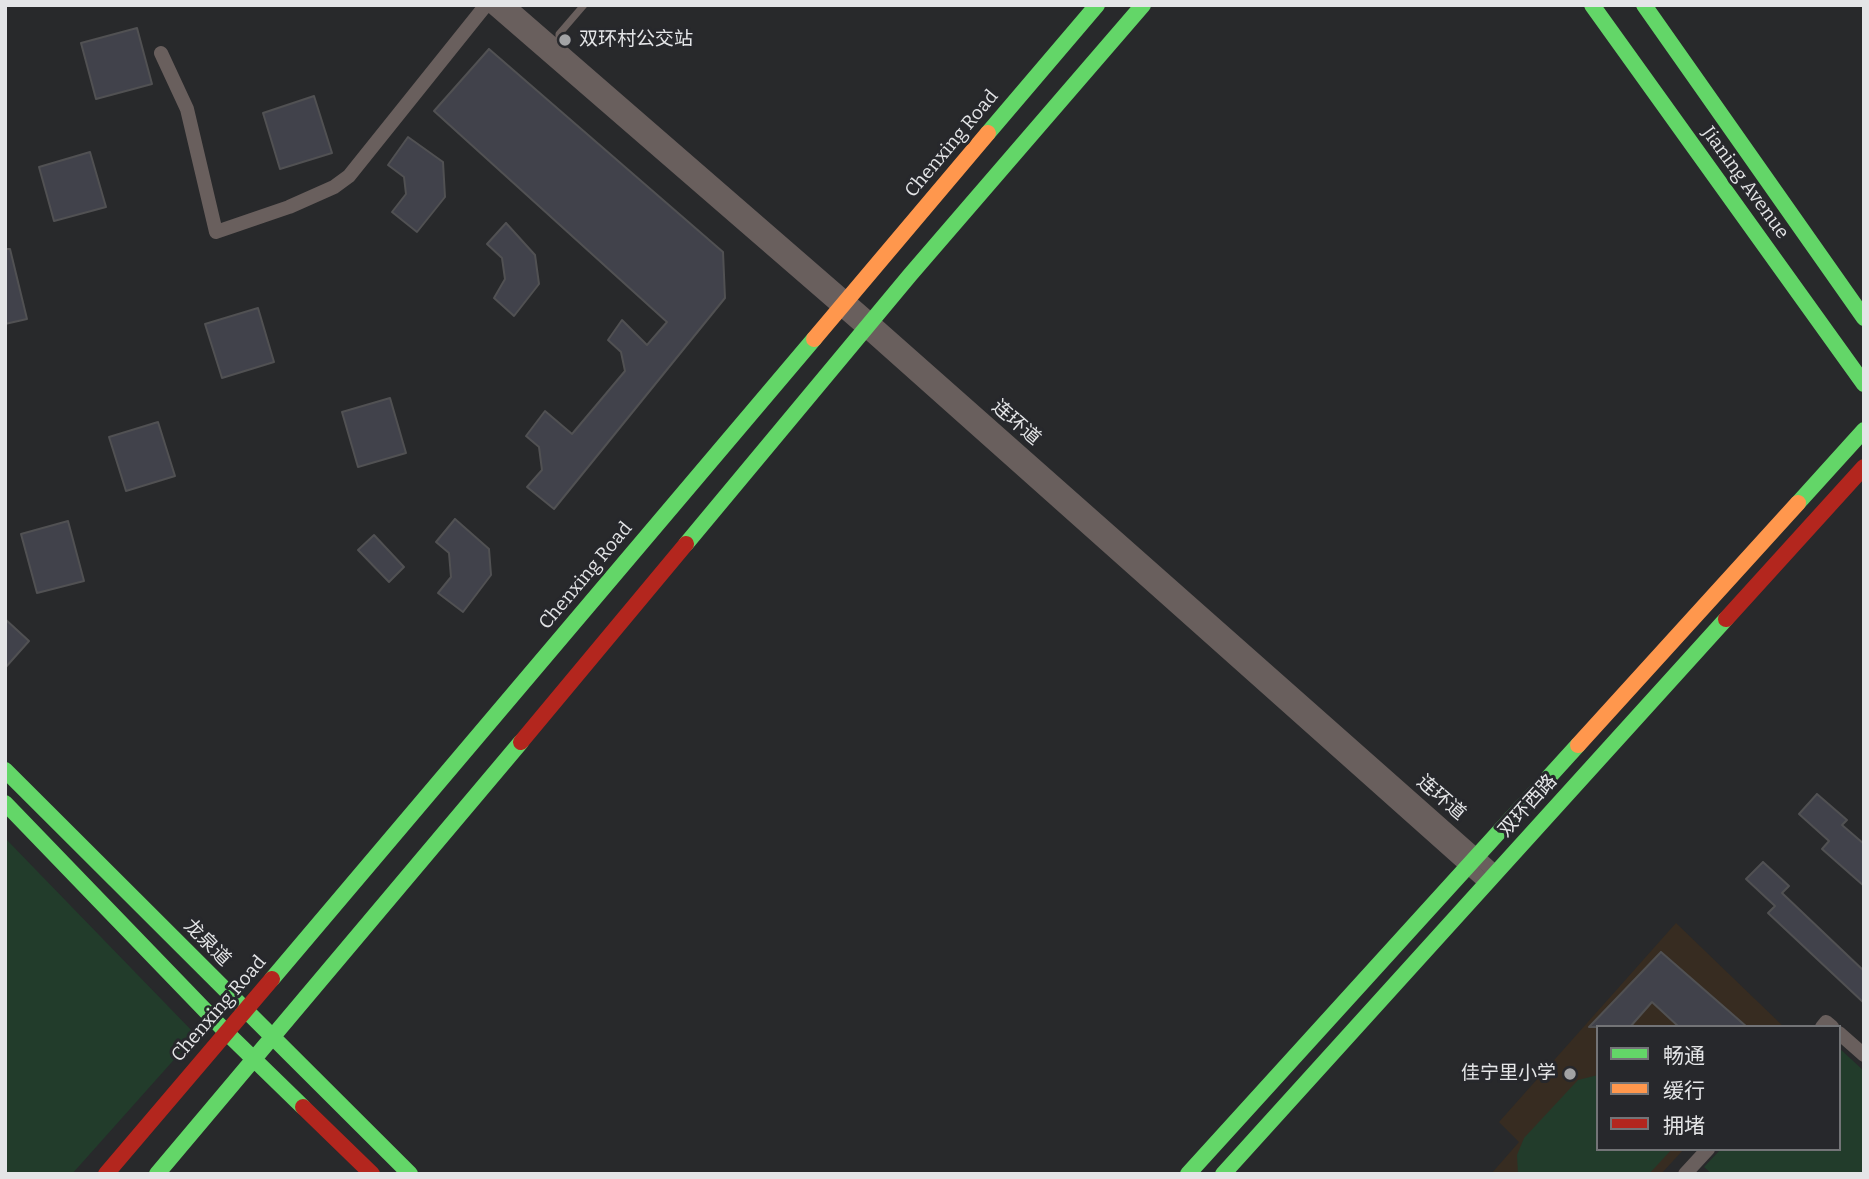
<!DOCTYPE html>
<html>
<head>
<meta charset="utf-8">
<style>
  body { margin:0 }
  #map { position:relative; width:1869px; height:1179px; overflow:hidden; background:#28292b; font-family:Bitter,"Noto Sans SC",serif }
  canvas { display:block }
  .frame { position:absolute; inset:0; border:7px solid #e4e5e7; pointer-events:none }
  .legend { position:absolute; left:1596px; top:1025px; width:245px; height:126px; box-sizing:border-box; background:#27282c; border:2px solid #737477; margin:0; padding:9px 12px; list-style:none; font-size:21px; color:#e4e5e7 }
  .legend li { display:flex; align-items:center; gap:14px; height:35px }
  .legend b { width:35px; border:2px solid #737477 }
</style>
</head>
<body>
<div id="map">
<canvas width="1869" height="1179"></canvas>
<div class="frame"></div>
<ul class="legend">
<li><b style="height:9px;background:#63d668"></b>畅通</li>
<li><b style="height:9px;background:#ff974d"></b>缓行</li>
<li><b style="height:9px;background:#b3261e"></b>拥堵</li>
</ul>
</div>
<script>
const c = document.querySelector('canvas').getContext('2d');
c.lineJoin = 'round';
function fill(path, color) { c.fillStyle = color; c.fill(path, 'evenodd'); }
const poly = rows => new Path2D(rows.map(r => 'M' + r).join(''));
function stroke(path, color, width, dash) { c.strokeStyle = color; c.lineWidth = width; c.lineCap = dash ? 'butt' : 'round'; c.setLineDash(dash || []); c.stroke(path); }
function drawText(font, color, halo, rows, align = 'center') {
  c.font = font + ' Bitter,"Noto Sans SC",serif'; c.lineWidth = 6; c.setLineDash([]); c.textBaseline = 'middle'; c.strokeStyle = halo; c.fillStyle = color; for (const [text, x, y, turn = 0] of rows) {
    c.save(); c.translate(x, y); c.rotate((+turn || 0) * Math.PI / 180); c.textAlign = isNaN(turn) ? turn : align; if (halo) c.strokeText(text, 0, 0); c.fillText(text, 0, 0); c.restore();
  }
}
const education = poly([
  [1676,923,1784,1027,1598,1027,1598,1149,1684,1149,1661,1174,1491,1174,1519,1142,1499,1122]
]);
const green = poly([
  [5,838,196,1035,72,1174,5,1174],
  [1839,1048,1864,1071,1864,1174,1712,1174,1704,1167,1721,1149,1839,1149],
  [1598,1075,1598,1149,1672,1149,1649,1174,1518,1174,1517,1155,1524,1138,1578,1080]
]);
const building = poly([
  [137,28,152,84,96,99,81,43,137,28],
  [489,49,723,252,725,298,554,509,527,487,542,470,539,447,526,436,545,411,572,434,625,371,621,352,608,340,622,320,647,345,667,322,434,111,489,49],
  [314,96,332,153,280,169,263,113,314,96],
  [408,137,443,162,445,197,417,232,392,212,406,194,404,177,388,165,408,137],
  [90,152,106,207,54,221,39,167,90,152],
  [506,223,535,255,539,284,514,316,494,298,505,279,502,258,487,244,506,223],
  [5,249,10,249,27,319,5,324,5,249],
  [258,308,274,362,222,378,205,324,258,308],
  [390,398,406,453,358,467,342,412,390,398],
  [158,422,175,476,126,491,109,437,158,422],
  [455,519,489,549,491,575,463,612,438,593,451,577,449,553,436,542,455,519],
  [68,521,84,581,37,593,21,534,68,521],
  [374,535,404,567,389,582,358,550,374,535],
  [5,619,29,641,5,668,5,619],
  [1817,794,1847,820,1842,825,1864,844,1864,886,1822,849,1829,841,1799,814,1817,794],
  [1763,862,1789,886,1782,893,1864,971,1864,1003,1768,913,1775,906,1746,879,1763,862],
  [1661,952,1747,1027,1679,1027,1652,1002,1630,1027,1589,1027,1661,952]
]);
const lane = poly([
  [559,47,559,34,584,5]
]);
const street = poly([
  [490,5,864,329,1486,883],
  [508,5,872,321,1496,873],
  [161,53,187,109,216,232,289,207,334,187,349,176,486,5],
  [1822,1027,1826,1022,1832,1027],
  [1839,1033,1864,1055],
  [1685,1174,1708,1149]
]);
const fast = poly([
  [1592,5,1864,384],
  [1644,5,1864,318],
  [988,133,1097,5],
  [1798,503,1864,430],
  [686,544,910,275,1143,5],
  [5,770,410,1174],
  [5,803,227,1033,303,1107],
  [272,979,814,339],
  [157,1174,521,742],
  [1188,1174,1578,745],
  [1223,1174,1726,619]
]);
const slow = poly([
  [814,339,988,133],
  [1578,745,1798,503]
]);
const jam = poly([
  [1726,619,1864,467],
  [521,742,686,544],
  [303,1107,372,1174],
  [106,1174,272,979]
]);
const markers = [
  [565,40,7,"#a2a3a5"],
  [1570,1074,7,"#a2a3a5"]
];
const poiNames = [
  ["双环村公交站",579,40],
  ["佳宁里小学",1556,1074,"right"]
];
const streetNames = [
  ["Chenxing Road",952,144,-50],
  ["Jianing Avenue",1745,183,54],
  ["连环道",1016,423,41],
  ["Chenxing Road",586,576,-50],
  ["连环道",1441,798,41],
  ["双环西路",1528,806,-48],
  ["龙泉道",207,943,45],
  ["Chenxing Road",219,1009,-49]
];
fill(education, '#372c21');
fill(green, '#223c2b');
fill(building, '#41424b');
stroke(building, '#515153', 2);
stroke(lane, '#695f5d', 7);
stroke(street, '#695f5d', 14);
stroke(fast, '#63d668', 16);
stroke(slow, '#ff974d', 16);
stroke(jam, '#b3261e', 16);
for (const [x, y, r, color] of markers) { const dot = new Path2D(); dot.arc(x, y, r, 0, 2 * Math.PI); c.fillStyle = color; c.fill(dot); stroke(dot, '#27282c', 2.5); }
drawText('19px', '#e4e5e7', '#27282c', poiNames, 'left');
drawText('19px', '#e4e5e7', '#27282c', streetNames);
</script>
</body>
</html>
